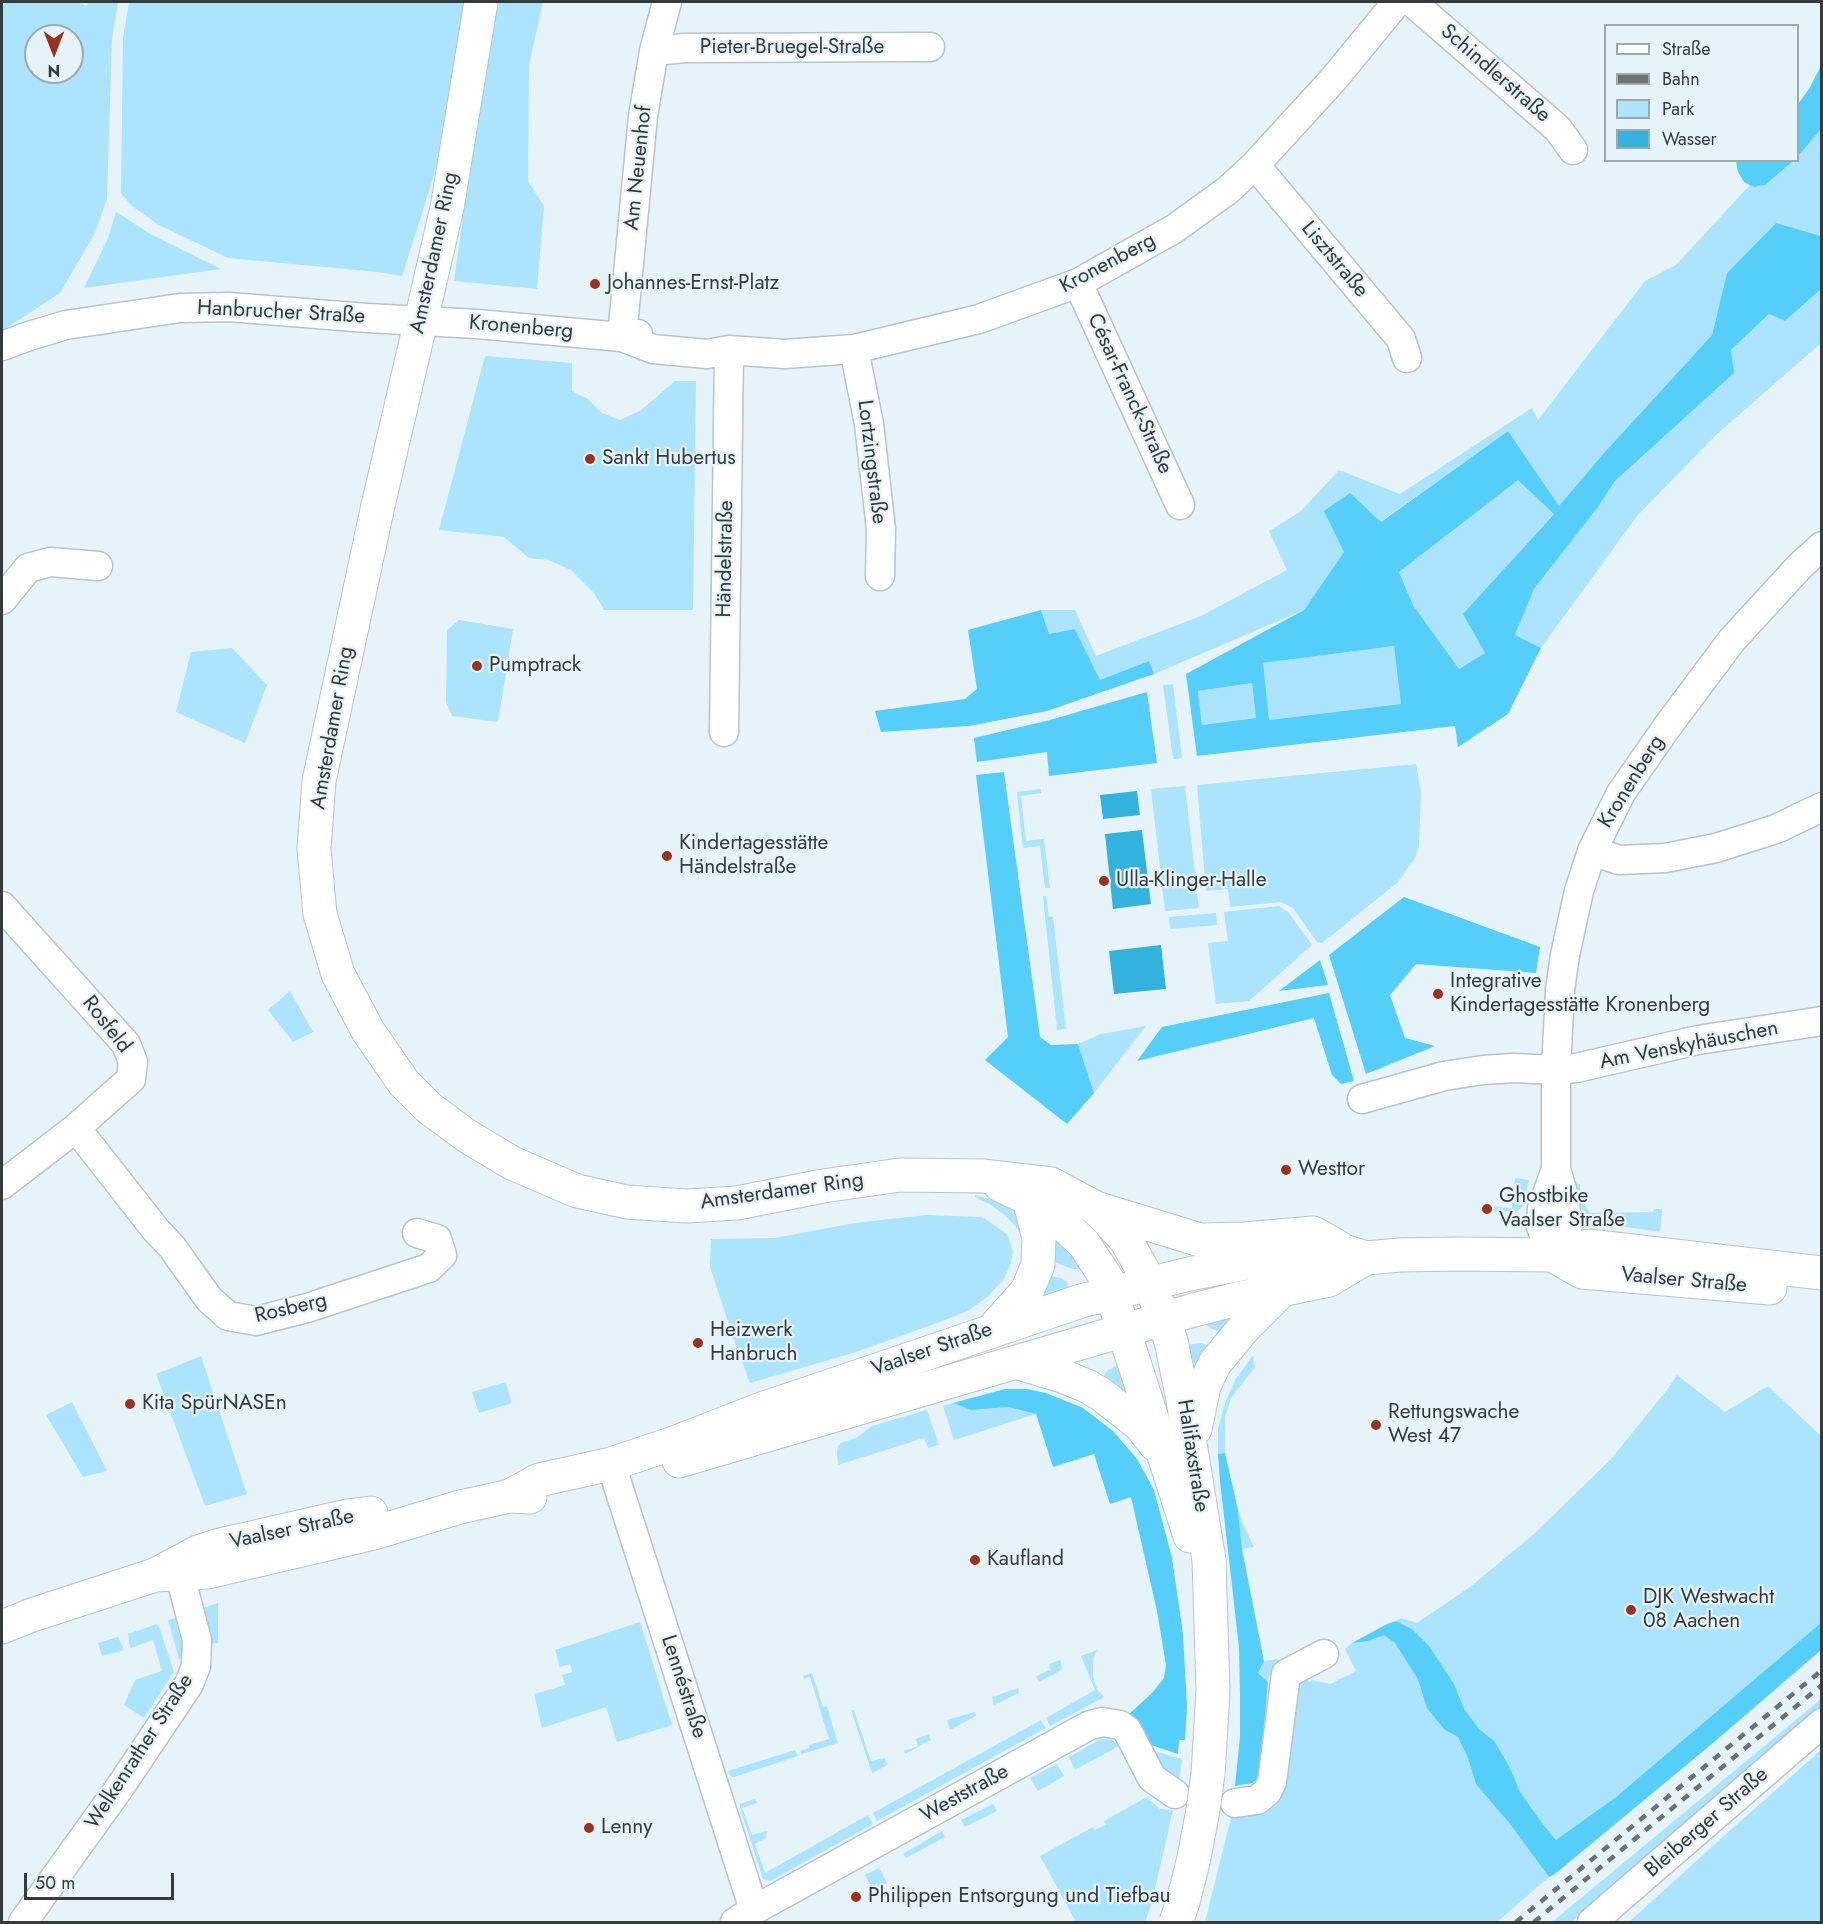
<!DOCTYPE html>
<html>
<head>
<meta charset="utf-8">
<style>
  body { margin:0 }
  #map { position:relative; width:1823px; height:1924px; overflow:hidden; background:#e6f3f8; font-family:Jost,sans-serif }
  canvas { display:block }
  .frame { position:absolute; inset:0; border:3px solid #353a3c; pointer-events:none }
  .legend { position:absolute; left:1604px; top:24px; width:195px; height:138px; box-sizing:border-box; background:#e6f3f8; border:2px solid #9fa9ad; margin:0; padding:8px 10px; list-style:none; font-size:18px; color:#353a3c }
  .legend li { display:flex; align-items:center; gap:12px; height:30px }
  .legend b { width:30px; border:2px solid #9fa9ad }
  .north { position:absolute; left:24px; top:24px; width:60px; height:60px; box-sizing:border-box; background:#e6f3f8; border:2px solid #9fa9ad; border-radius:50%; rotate:180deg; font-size:16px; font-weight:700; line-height:24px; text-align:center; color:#353a3c }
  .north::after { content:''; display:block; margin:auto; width:21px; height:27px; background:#9b321c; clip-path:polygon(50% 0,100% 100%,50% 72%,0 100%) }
  .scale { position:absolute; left:24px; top:1873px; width:150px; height:27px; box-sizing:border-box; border:3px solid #353a3c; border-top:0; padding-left:8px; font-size:18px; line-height:21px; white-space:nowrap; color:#353a3c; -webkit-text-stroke:4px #e6f3f8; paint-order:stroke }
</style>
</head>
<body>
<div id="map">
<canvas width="1823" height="1924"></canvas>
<div class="frame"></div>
<ul class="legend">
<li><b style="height:8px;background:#fff"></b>Straße</li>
<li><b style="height:8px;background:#6b7275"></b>Bahn</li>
<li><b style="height:16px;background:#abe4fc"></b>Park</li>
<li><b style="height:16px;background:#33b2dd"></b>Wasser</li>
</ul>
<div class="north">N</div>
<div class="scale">50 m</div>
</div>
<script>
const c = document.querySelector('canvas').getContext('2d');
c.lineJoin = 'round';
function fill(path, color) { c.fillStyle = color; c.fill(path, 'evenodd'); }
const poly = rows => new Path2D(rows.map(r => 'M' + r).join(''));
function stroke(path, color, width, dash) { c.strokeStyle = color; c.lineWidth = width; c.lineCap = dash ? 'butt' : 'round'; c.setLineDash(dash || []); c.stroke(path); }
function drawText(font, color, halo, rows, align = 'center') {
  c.font = font + ' Jost,sans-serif'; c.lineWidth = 4.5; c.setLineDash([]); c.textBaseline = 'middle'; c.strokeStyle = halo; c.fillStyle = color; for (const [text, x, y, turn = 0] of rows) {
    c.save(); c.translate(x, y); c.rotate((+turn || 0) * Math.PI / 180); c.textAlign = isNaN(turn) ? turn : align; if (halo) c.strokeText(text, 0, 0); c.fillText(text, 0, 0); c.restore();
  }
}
const green = poly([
  [2,2,79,2,86,6,89,2,118,2,112,38,107,199,95,233,60,293,2,331],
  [36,36,72,36,72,72,36,72],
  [129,2,469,2,444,144,402,276,377,272,228,258,159,225,132,206,121,193,123,38],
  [493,2,543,2,529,65,528,181,544,206,537,289,454,281],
  [1821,84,1821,236,1776,223,1727,273,1712,335,1604,453,1559,507,1508,431,1380,522,1344,552,1304,610,1154,674,1149,661,1100,680,1075,629,1049,635,1041,610,1075,610,1096,656,1201,616,1287,570,1269,531,1300,512,1339,470,1400,494,1532,408,1538,420,1645,281,1676,265,1772,161,1798,160,1798,120],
  [116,212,152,235,221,269,84,288,108,238],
  [1821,289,1821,343,1716,435,1637,516,1541,648,1515,635,1534,589,1598,507,1615,481,1733,373,1731,350,1769,314,1785,321],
  [485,356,572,363,572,391,588,399,602,413,620,420,640,411,675,381,696,381,693,610,604,610,594,593,571,570,548,560,529,558,504,537,439,530],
  [1518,479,1554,513,1464,614,1485,653,1459,669,1413,605,1399,572],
  [459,620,513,629,498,722,452,716,446,702,447,630],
  [1394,646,1401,704,1269,720,1262,663],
  [232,648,267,685,245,743,176,712,191,652],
  [1252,683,1256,718,1202,725,1198,691],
  [1173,684,1182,758,1173,759,1163,685],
  [1416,764,1421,793,1419,846,1415,858,1397,883,1322,943,1317,942,1293,908,1281,902,1230,907,1228,889,1206,891,1197,785],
  [1185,786,1199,908,1165,911,1151,789],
  [1041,789,1041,793,1021,796,1026,841,1044,839,1050,888,1045,888,1040,846,1023,848,1017,792],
  [1043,896,1046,896,1049,917,1053,917,1066,1029,1057,1030],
  [1279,906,1288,912,1312,945,1249,1001,1216,1004,1208,943,1228,941,1224,912],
  [1216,913,1217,925,1170,929,1169,917],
  [290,991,313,1032,293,1042,268,1010],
  [1146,1026,1094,1093,1078,1044,1101,1034],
  [1515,1178,1529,1180,1523,1206,1517,1211,1482,1212,1483,1206,1512,1208],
  [1576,1184,1580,1184,1581,1199,1590,1213,1653,1212,1654,1209,1662,1209,1660,1232,1599,1223,1592,1220,1579,1206,1576,1195],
  [975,1195,997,1201,1012,1210,1018,1216,1024,1241,1017,1228,1006,1216,991,1205,975,1197],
  [926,1215,982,1217,1007,1234,1013,1251,1011,1263,1004,1279,987,1297,968,1311,945,1320,853,1353,750,1383,735,1343,710,1267,711,1239,775,1238,855,1223],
  [1047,1230,1069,1249,1083,1269,1073,1269,1048,1260],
  [1045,1275,1061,1278,1067,1282,1070,1290,1028,1301],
  [1248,1311,1228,1337,1202,1323],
  [1202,1343,1219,1350,1198,1393,1186,1345],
  [1253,1355,1255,1367,1231,1398,1225,1417,1225,1453,1218,1454,1218,1428,1226,1400,1236,1379],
  [201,1356,247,1494,205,1506,156,1374],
  [1126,1361,1145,1414,1098,1383,1108,1370],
  [1677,1375,1725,1412,1768,1386,1821,1436,1821,1640,1543,1868,1549,1877,1497,1922,1205,1922,1232,1814,1249,1814,1295,1686,1307,1676,1309,1682,1312,1680,1330,1684,1356,1671,1345,1649,1352,1643,1357,1642,1389,1624,1412,1629,1396,1621,1401,1618,1417,1623,1470,1587,1533,1535,1611,1459,1667,1390],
  [506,1382,512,1403,479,1413,472,1392],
  [72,1402,97,1451,107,1471,83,1477,46,1415],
  [953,1403,971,1410,1008,1407,1036,1414,954,1440,943,1406],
  [927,1410,939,1445,928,1448,924,1438,838,1465,837,1452,838,1446,841,1443,856,1438,872,1426],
  [1238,1510,1242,1522,1254,1547,1242,1549],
  [218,1603,218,1643,211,1644,204,1608],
  [176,1618,182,1630,186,1657,179,1659,168,1620],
  [640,1622,672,1725,617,1742,606,1707,542,1728,534,1694,565,1685,562,1675,572,1672,570,1664,560,1667,555,1650],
  [157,1624,159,1627,174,1672,144,1718,124,1705,135,1680,162,1671,153,1640,130,1648,128,1634],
  [118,1637,124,1650,102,1656,98,1643],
  [1097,1650,1093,1659,1093,1677,1097,1689,1104,1697,1050,1726,1046,1718,1095,1690,1081,1656],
  [1278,1659,1279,1664,1269,1676,1268,1682,1258,1673,1264,1661],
  [1060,1660,1062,1668,1061,1670,1039,1682,1036,1676,1050,1670,1049,1664],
  [812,1673,823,1707,827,1706,838,1743,802,1754,800,1751,810,1748,809,1745,829,1739,810,1677,804,1679,803,1676],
  [1018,1688,1019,1693,994,1705,992,1697],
  [1821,1699,1821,1708,1571,1922,1552,1922],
  [851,1710,854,1710,871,1761,885,1758,887,1765,872,1773],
  [975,1712,976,1716,950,1730,947,1720],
  [1041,1720,1046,1728,877,1821,873,1813],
  [928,1734,931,1740,905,1754,904,1751,918,1746,916,1739],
  [1101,1739,1113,1740,1119,1746,1075,1770,1069,1757],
  [795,1750,798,1756,734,1777,732,1777,729,1774,728,1771],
  [1821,1750,1821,1922,1629,1922,1725,1835],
  [1154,1751,1182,1759,1179,1780,1165,1772],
  [1057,1764,1064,1776,1038,1791,1030,1778],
  [1147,1797,1160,1809,1173,1810,1151,1906,1145,1922,1076,1922,1040,1856,1093,1827,1095,1830,1106,1824,1104,1821],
  [755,1799,757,1803,742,1808,752,1835,767,1831,766,1838,755,1844,765,1873,868,1815,873,1824,770,1881,763,1879,740,1808,740,1804],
  [993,1804,997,1811,965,1827,961,1820],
  [942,1831,945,1837,906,1858,903,1854],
  [879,1868,887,1883,873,1889,865,1875]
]);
const forest = poly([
  [1821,66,1821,129,1798,156,1798,104,1809,89],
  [1736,161,1736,160,1793,161,1765,185,1754,187,1744,182,1738,172],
  [1776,223,1821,236,1821,289,1785,321,1769,314,1731,350,1734,373,1615,481,1598,507,1534,589,1515,635,1541,648,1508,714,1458,747,1455,726,1197,756,1186,674,1304,610,1344,552,1324,511,1350,493,1381,522,1508,431,1559,506,1604,453,1712,335,1727,273],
  [1518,480,1554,514,1463,614,1485,653,1459,669,1413,605,1399,572],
  [1394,646,1401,704,1269,720,1263,663],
  [1252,683,1256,718,1202,725,1198,691],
  [1041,610,1049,634,1075,629,1100,680,1149,661,1154,674,1047,711,969,726,881,732,875,711,965,699,977,689,968,630],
  [1147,692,1157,763,1049,776,1047,752,977,762,974,738,1050,720],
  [1004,772,1040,1037,1051,1045,1078,1044,1094,1093,1067,1124,985,1060,1008,1037,976,775],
  [1404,897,1540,947,1536,973,1416,964,1390,995,1405,1038,1435,1046,1366,1074,1329,955],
  [1320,960,1328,985,1279,991],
  [1329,993,1354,1081,1341,1084,1332,1075,1314,1018,1137,1061,1162,1027],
  [1005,1389,1027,1389,1046,1393,1083,1408,1113,1431,1137,1459,1154,1490,1172,1558,1183,1634,1187,1707,1185,1740,1179,1740,1178,1754,1145,1743,1128,1715,1152,1693,1164,1678,1166,1665,1157,1611,1131,1497,1110,1504,1094,1454,1053,1467,1036,1414,1008,1407,971,1410,953,1403],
  [1225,1453,1238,1510,1242,1549,1264,1661,1258,1673,1268,1682,1260,1772,1258,1779,1253,1783,1235,1786,1240,1737,1240,1694,1239,1647,1220,1481,1218,1454],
  [1396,1621,1412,1629,1429,1646,1454,1684,1464,1709,1480,1730,1494,1741,1509,1766,1520,1792,1544,1826,1556,1840,1615,1798,1821,1623,1821,1650,1713,1743,1555,1874,1549,1877,1511,1825,1476,1784,1468,1758,1458,1737,1444,1729,1427,1708,1418,1679,1395,1643,1384,1635,1368,1641,1352,1643,1387,1624]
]);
const water = poly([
  [1137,791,1140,815,1103,819,1100,795],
  [1142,830,1151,904,1113,909,1105,834],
  [1161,945,1166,989,1114,994,1109,951]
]);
const minor = poly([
  [1412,2,1558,129,1573,150],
  [654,51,685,48,930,47],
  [1255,165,1401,339,1407,358],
  [1078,283,1180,505],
  [622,337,653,349,707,354,729,350,785,354,854,349,979,319,1078,283,1174,229,1228,190,1255,165,1332,81,1397,2],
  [622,337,643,116,654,51,667,2],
  [2,346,29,336,66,325,180,308,229,307,367,318,477,324,622,337,638,334],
  [854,349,869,424,881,529,880,576],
  [2,600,28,568,50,562,98,566],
  [724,732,729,350],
  [1592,851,1619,860,1665,858,1716,848,1776,829,1822,807],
  [2,906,126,1044,133,1062,131,1079,76,1128,2,1185],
  [1362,1099,1444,1076,1483,1070,1514,1068,1556,1070,1576,1068,1698,1040,1822,1021],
  [76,1128,156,1230,172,1247,209,1299,228,1316,256,1321,307,1308,429,1268,442,1255,437,1239,417,1233],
  [1552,1255,1567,1229,1565,1200,1556,1169,1556,1070,1560,990,1565,955,1579,891,1592,851,1621,793,1667,727,1732,640,1800,566,1822,546],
  [1552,1255,1541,1227,1542,1208,1556,1169],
  [611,1464,754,1910],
  [1235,1803,1257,1800,1267,1792,1272,1782,1286,1674,1324,1654],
  [23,1922,120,1787,189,1684,196,1666,197,1640,177,1564],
  [735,1922,754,1910,1088,1726,1102,1722,1120,1725,1127,1730,1152,1778,1175,1794],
  [1592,1922,1822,1723]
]);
const major = poly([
  [481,2,447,208,377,510,319,781,314,849,320,914,338,974,368,1031,404,1083,429,1108,467,1136,512,1163,577,1191,627,1202,686,1206,737,1203,823,1186,900,1175,983,1176,1051,1184,1094,1207,1105,1217,1126,1240,1150,1283,1171,1341,1183,1400,1209,1560,1213,1691,1208,1774],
  [1000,1185,1029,1199,1059,1220,1084,1244,1107,1279,1190,1536],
  [1099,1209,1200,1240,1245,1239,1313,1233,1338,1247],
  [1552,1255,1582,1272,1770,1288],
  [994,1328,1027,1291,1038,1265,1039,1238,1029,1199],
  [1016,1362,1062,1376,1087,1386,1102,1395,1139,1424,1156,1445],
  [1195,1429,1204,1386,1215,1363,1244,1328,1284,1288],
  [679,1461,1190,1311,1241,1298,1329,1280,1366,1258],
  [510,1496,539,1480,611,1464,674,1443,759,1410,1081,1301,1189,1274,1246,1263,1347,1252,1366,1258,1400,1255,1457,1254,1552,1255,1589,1246,1822,1273],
  [155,1575,208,1572,374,1533,460,1507,510,1496,530,1497],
  [2,1627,32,1615,155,1575,198,1552,220,1545,347,1516,371,1513]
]);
const rail = poly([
  [1516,1922,1822,1670],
  [1534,1922,1822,1685]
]);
const majorBridge = poly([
  [1176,1922,1183,1902,1194,1858,1203,1810,1208,1774]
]);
const markers = [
  [595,284,6,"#9b321c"],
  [590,459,6,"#9b321c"],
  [477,666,6,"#9b321c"],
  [667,856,6,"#9b321c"],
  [1104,881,6,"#9b321c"],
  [1438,994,6,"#9b321c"],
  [1286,1170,6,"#9b321c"],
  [1487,1209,6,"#9b321c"],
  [698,1343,6,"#9b321c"],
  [130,1404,6,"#9b321c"],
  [1376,1425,6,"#9b321c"],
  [975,1560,6,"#9b321c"],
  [1631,1610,6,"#9b321c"],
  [589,1828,6,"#9b321c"],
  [856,1897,6,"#9b321c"]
];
const streetNames = [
  ["Pieter-Bruegel-Straße",792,48],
  ["Schindlerstraße",1495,74,41],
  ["Am Neuenhof",639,168,-84],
  ["Amsterdamer Ring",435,253,-78],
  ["Lisztstraße",1334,260,50],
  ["Kronenberg",1108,264,-28],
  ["Hanbrucher Straße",281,313,3],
  ["Kronenberg",521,328,5],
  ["César-Franck-Straße",1129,394,65],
  ["Lortzingstraße",871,462,83],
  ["Händelstraße",726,559,-89],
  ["Amsterdamer Ring",333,728,-80],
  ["Kronenberg",1632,782,-58],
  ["Rosfeld",106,1025,52],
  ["Am Venskyhäuschen",1689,1046,-11],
  ["Amsterdamer Ring",782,1192,-8],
  ["Vaalser Straße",1684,1281,5],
  ["Rosberg",291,1309,-13],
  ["Vaalser Straße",932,1350,-19],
  ["Halifaxstraße",1192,1456,81],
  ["Vaalser Straße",292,1530,-12],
  ["Lennéstraße",683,1687,72],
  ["Welkenrather Straße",140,1752,-57],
  ["Weststraße",965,1794,-29],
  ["Bleiberger Straße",1707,1823,-41]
];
const poiNames = [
  ["Johannes-Ernst-Platz",607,284],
  ["Sankt Hubertus",602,459],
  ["Pumptrack",489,666],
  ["Kindertagesstätte",679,844],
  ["Händelstraße",679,868],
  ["Ulla-Klinger-Halle",1116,881],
  ["Integrative",1450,982],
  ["Kindertagesstätte Kronenberg",1450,1006],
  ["Westtor",1298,1170],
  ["Ghostbike",1499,1197],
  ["Vaalser Straße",1499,1221],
  ["Heizwerk",710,1331],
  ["Hanbruch",710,1355],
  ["Kita SpürNASEn",142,1404],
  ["Rettungswache",1388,1413],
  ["West 47",1388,1437],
  ["Kaufland",987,1560],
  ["DJK Westwacht",1643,1598],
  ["08 Aachen",1643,1622],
  ["Lenny",601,1828],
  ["Philippen Entsorgung und Tiefbau",868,1897]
];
fill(green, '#abe4fc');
fill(forest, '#56cefa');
fill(water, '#33b2dd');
stroke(minor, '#b8c4c9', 31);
stroke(major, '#b8c4c9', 35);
stroke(minor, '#fff', 28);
stroke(major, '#fff', 33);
stroke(rail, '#6b7275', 4.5, [8, 8]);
stroke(majorBridge, '#b8c4c9', 35, []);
stroke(majorBridge, '#fff', 33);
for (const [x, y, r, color] of markers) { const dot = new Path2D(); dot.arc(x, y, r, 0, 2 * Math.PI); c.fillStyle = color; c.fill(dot); stroke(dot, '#e6f3f8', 2); }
drawText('21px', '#353a3c', '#e6f3f8', streetNames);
drawText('21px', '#353a3c', '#e6f3f8', poiNames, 'left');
</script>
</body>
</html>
